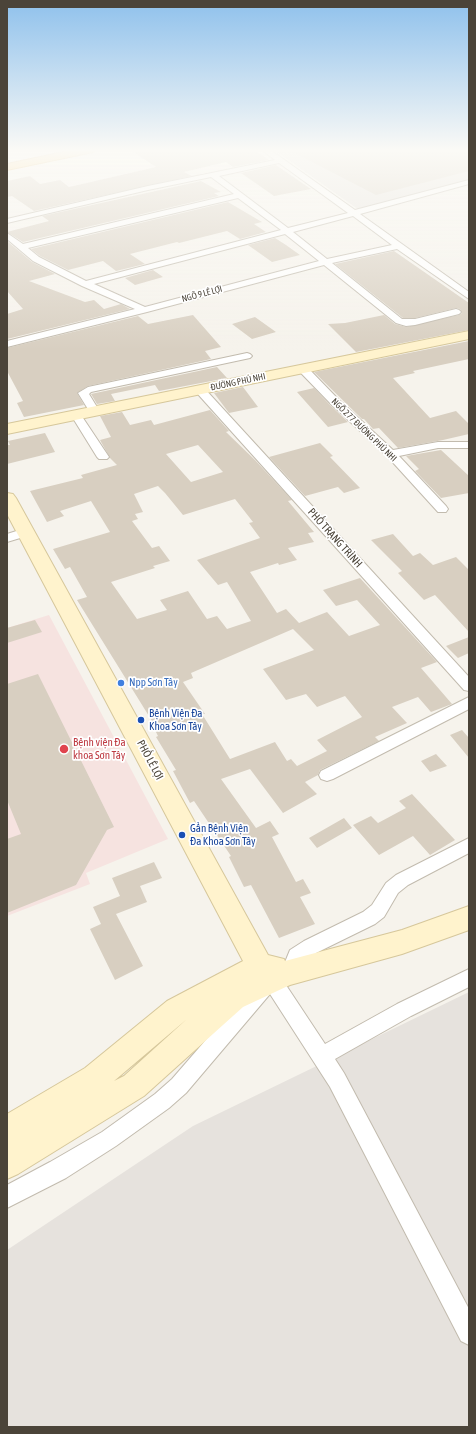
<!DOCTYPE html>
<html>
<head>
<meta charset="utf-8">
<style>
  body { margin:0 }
  #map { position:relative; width:476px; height:1434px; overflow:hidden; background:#f6f3ec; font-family:"Asap Condensed",sans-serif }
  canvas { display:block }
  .frame { position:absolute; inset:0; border:8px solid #4b4439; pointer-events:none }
</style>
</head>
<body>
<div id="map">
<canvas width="476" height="1434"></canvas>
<div class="frame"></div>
</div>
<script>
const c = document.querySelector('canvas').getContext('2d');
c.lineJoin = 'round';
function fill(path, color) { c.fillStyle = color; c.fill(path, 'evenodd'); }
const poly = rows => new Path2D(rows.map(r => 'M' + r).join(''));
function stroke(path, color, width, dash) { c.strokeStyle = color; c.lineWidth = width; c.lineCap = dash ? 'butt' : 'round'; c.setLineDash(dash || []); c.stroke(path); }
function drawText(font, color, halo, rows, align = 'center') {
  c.font = font + ' "Asap Condensed",sans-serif'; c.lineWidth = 3.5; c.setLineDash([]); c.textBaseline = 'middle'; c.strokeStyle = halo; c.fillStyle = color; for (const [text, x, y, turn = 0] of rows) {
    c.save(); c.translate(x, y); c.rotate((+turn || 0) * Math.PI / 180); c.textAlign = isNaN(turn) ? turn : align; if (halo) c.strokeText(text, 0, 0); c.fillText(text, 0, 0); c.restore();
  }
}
const industrial = poly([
  [273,149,469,149,469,181,359,210],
  [469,992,469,1427,7,1427,7,1250,193,1126]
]);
const medical = poly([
  [49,615,168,839,86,873,90,884,7,916,7,628]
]);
const building = poly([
  [129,149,256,149,256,151,269,160,233,167,226,162,184,172,192,176,34,211,12,196,7,197,7,181,30,176,40,184,60,180,69,187,156,167],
  [287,149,469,149,469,171,376,195],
  [276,165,308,187,311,189,274,196,241,173],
  [201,181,221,192,214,193,219,196,23,242,7,232,49,221,42,216],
  [228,202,262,222,254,224,266,232,240,239,227,231,179,243,177,242,130,254,145,264,116,271,103,261,68,270,40,256,31,249],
  [275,238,286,245,300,255,272,262,248,245],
  [7,241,32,262,55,274,29,281,85,302,94,300,104,309,121,304,130,309,7,339,7,314,23,309,7,291],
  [394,251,469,303,469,330,356,352,328,324,345,323,384,315,395,324,406,327,459,315,462,313,460,309,456,308,415,318,403,318,335,264],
  [153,270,163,277,135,285,125,278],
  [193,315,221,347,205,351,211,359,88,386,77,393,84,405,24,417,17,403,23,401,7,371,7,348,138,316,148,324],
  [255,317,276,332,252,339,232,324],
  [469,341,469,359,413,371,415,373,393,378,430,418,456,411,469,424,469,434,443,440,398,448,379,428,373,429,364,419,362,419,314,372],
  [217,367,227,378,159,391,155,385,111,394,115,401,97,404,91,394],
  [243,387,258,407,229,413,214,393],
  [314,388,330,405,348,422,328,427,297,392],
  [210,410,229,431,226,432,255,460,292,500,288,501,314,532,308,533,314,542,288,548,297,560,279,565,278,563,250,572,277,613,286,609,299,623,327,612,349,636,380,625,357,600,336,606,323,590,360,578,437,662,421,668,452,704,431,712,418,697,392,707,407,723,375,737,379,741,320,770,318,775,305,782,317,794,283,813,250,769,221,779,256,828,270,821,279,834,272,837,296,882,303,879,311,893,300,897,315,924,279,938,251,885,244,887,229,857,231,856,194,801,190,803,173,771,176,770,156,737,158,736,151,722,152,721,77,600,87,597,70,567,65,569,53,549,110,532,91,501,60,511,64,516,47,522,30,491,83,478,81,475,117,465,110,458,100,440,111,437,100,416,122,412,130,425,151,420,154,425],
  [198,445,223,472,191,482,166,454],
  [158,486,165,493,183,515,235,499,253,522,249,523,260,538,197,560,218,585,227,582,251,621,227,629,217,616,207,619,188,591,160,600,167,610,137,619,111,582,155,568,153,566,170,561,159,546,152,548,132,521,138,519,135,514,143,512,134,494],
  [293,629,314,650,263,669,286,700,306,694,317,707,345,696,362,717,317,740,327,751,297,766,291,759,287,761,275,742,230,759,202,714,205,714,183,682,193,678,191,673],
  [45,433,55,452,7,464,7,445,10,445,8,441],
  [320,443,333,456,330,457,360,488,344,493,338,487,305,496,269,457],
  [441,450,469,476,469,493,441,498,415,471,419,469,406,456],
  [393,534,413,556,420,553,433,565,456,557,469,570,469,632,435,595,424,600,398,573,402,571,371,540],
  [35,620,42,632,7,643,7,628],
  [469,637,469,653,458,658,446,646],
  [38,674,114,827,107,830,76,885,7,913,7,839,21,834,7,800,7,684],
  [462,730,469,738,469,758,450,735],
  [436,754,447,766,430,772,421,761],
  [412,794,455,840,430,855,413,836,379,855,353,825,371,816,378,823,406,808,399,801],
  [344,818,352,828,317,848,309,838],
  [154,862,162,878,140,886,147,902,116,914,143,966,115,980,90,929,101,924,93,907,120,896,112,878]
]);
const street = poly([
  [261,149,269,149,355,210,469,180,469,184,360,214,469,292,469,299,397,249,332,263,402,319,415,319,456,309,459,310,461,312,459,314,415,325,406,326,396,323,324,265,147,312,7,347,7,341,135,309,82,286,33,261,7,239,7,233,23,244,234,194,211,177,148,190,7,223,7,219,148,186,275,160,261,149],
  [279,163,348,213,288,228,219,176,279,163],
  [238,198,281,230,86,281,39,257,28,248,238,198],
  [353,216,392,245,327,259,293,232,353,216],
  [285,234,319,261,145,307,94,284,285,234],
  [247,353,250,354,252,356,250,358,91,392,89,394,100,412,95,415,91,414,78,393,88,387,247,353],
  [303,366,307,367,339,400,393,450,438,442,469,442,469,448,438,448,399,456,446,506,448,509,446,512,438,512,387,456,331,404,299,371,298,369,303,366],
  [200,387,204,388,469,677,469,691,464,690,196,392,195,390,196,388,200,387],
  [76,412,81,415,109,457,107,459,99,459,97,457,71,415,76,412],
  [26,528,30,529,32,532,30,535,7,542,7,534,26,528],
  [469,697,469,709,333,779,327,781,321,779,319,775,321,771,469,697],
  [469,838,469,853,408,885,398,893,384,917,375,924,316,953,304,962,297,978,290,981,283,978,281,972,290,950,304,941,363,912,372,905,386,883,396,875,469,838],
  [469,969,469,987,411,1016,335,1059,344,1073,469,1309,469,1345,461,1341,330,1087,270,994,186,1093,169,1108,116,1146,66,1178,7,1208,7,1185,50,1162,102,1132,155,1094,172,1079,264,973,271,970,278,973,325,1044,397,1004,469,969]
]);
const secondary = poly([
  [469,331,469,339,7,434,7,424,469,331],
  [7,493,13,494,16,498,268,955,284,959,285,961,402,930,469,906,469,930,402,954,290,985,243,1007,144,1096,18,1174,7,1179,7,1114,85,1068,167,1001,243,961,7,514,7,493],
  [187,1019,124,1076,114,1081,187,1019]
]);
const highway = poly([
  [78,149,98,149,93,152,7,170,7,164,78,149]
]);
const markers = [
  [121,683,4,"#3f7fe0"],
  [141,720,4,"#1a4fb4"],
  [64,749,5,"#e0444e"],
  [182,835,4,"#1a4fb4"]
];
const farStreetnames = [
  ["NGÕ 9 LÊ LỢI",202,294,-15],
  ["ĐƯỜNG PHÚ NHI",238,382,-12],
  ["NGÕ 277 ĐƯỜNG PHÚ NHI",364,430,44]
];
const streetNames = [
  ["PHỐ TRẠNG TRÌNH",335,538,48],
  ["PHỐ LÊ LỢI",150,760,62]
];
const shopNames = [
  ["Npp Sơn Tây",129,683]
];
const transitNames = [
  ["Bệnh Viện Đa",149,714],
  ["Khoa Sơn Tây",149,727],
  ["Gần Bệnh Viện",190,829],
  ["Đa Khoa Sơn Tây",190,842]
];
const healthNames = [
  ["Bệnh viện Đa",73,743],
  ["khoa Sơn Tây",73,756]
];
fill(industrial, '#e6e2dd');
fill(medical, '#f6e3e0');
fill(building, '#d8cfc1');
stroke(street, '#c2bbae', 2);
stroke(secondary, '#d6c79b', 2);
stroke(highway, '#e0a43c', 2);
fill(street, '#fff');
fill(secondary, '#fff3cd');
fill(highway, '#ffcf6e');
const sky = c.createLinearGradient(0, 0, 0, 350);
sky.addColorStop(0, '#8fc1ec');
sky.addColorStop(0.43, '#fbfaf6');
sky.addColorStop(1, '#fbfaf600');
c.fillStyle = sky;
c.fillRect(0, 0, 476, 350);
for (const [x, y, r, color] of markers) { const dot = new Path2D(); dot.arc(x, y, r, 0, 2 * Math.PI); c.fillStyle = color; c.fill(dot); stroke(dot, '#fff', 1.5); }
drawText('9px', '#4b4439', '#fff', farStreetnames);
drawText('11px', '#4b4439', '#fff', streetNames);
drawText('11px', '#366cbe', '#fff', shopNames, 'left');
drawText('11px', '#164399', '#fff', transitNames, 'left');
drawText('11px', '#be3a42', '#fff', healthNames, 'left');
</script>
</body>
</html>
